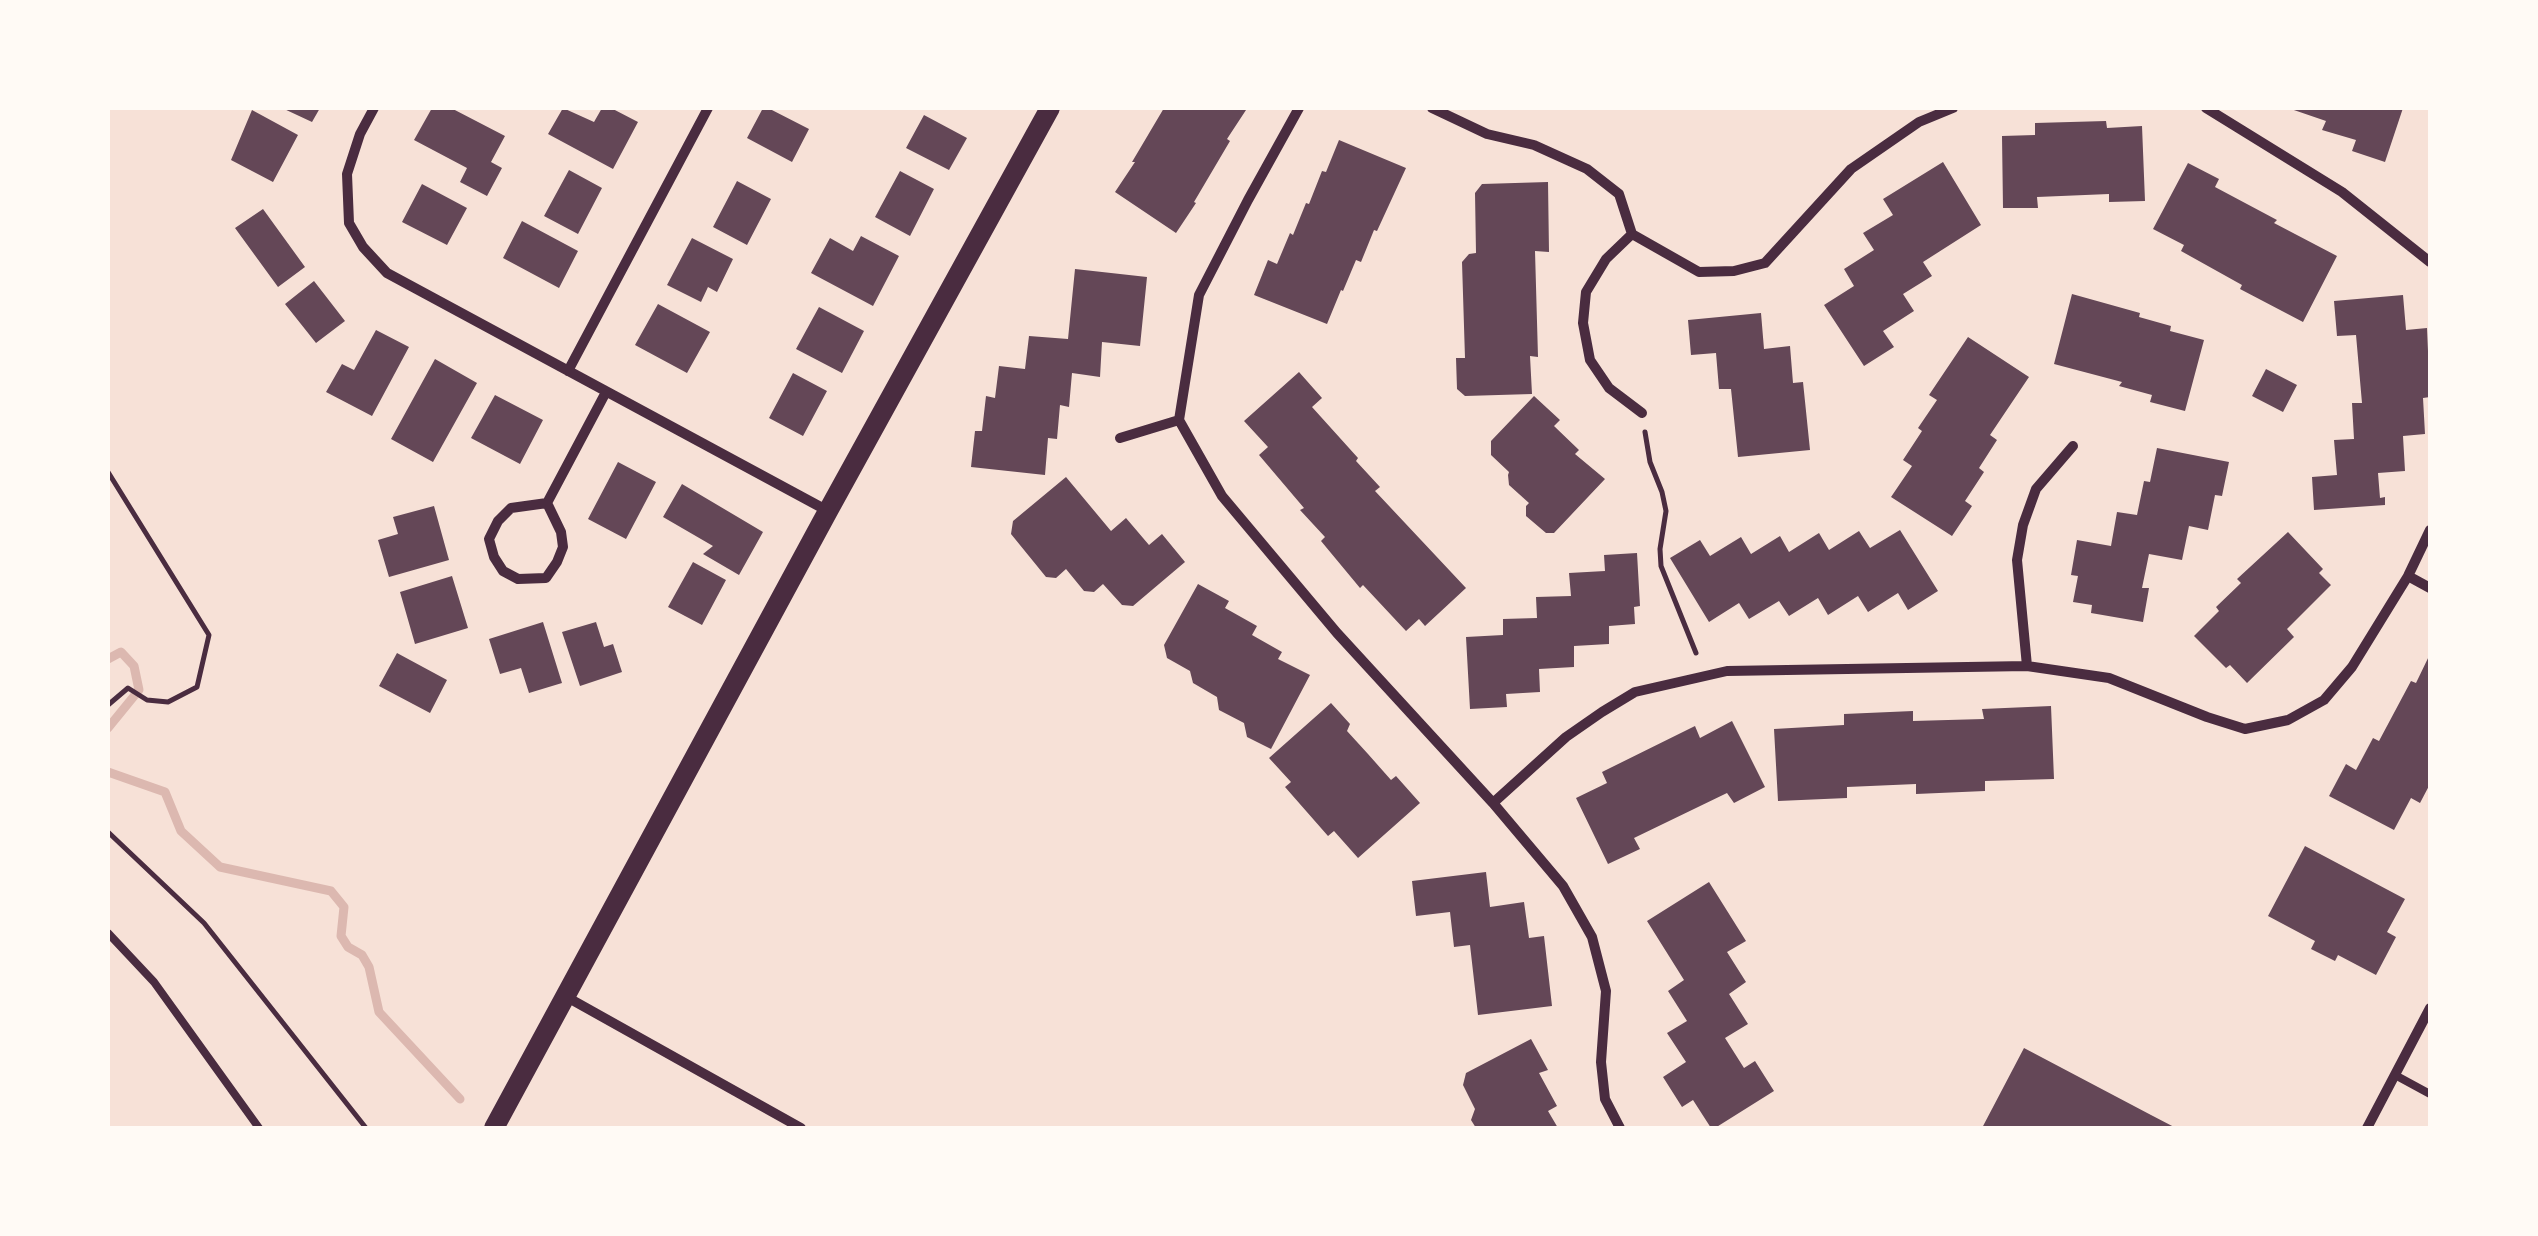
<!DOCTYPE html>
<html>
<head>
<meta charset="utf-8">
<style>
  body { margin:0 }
  #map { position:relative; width:2538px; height:1236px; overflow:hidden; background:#f7e1d7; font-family:Signika,sans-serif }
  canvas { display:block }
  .frame { position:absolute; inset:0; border:110px solid #fffaf5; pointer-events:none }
</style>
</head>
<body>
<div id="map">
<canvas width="2538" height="1236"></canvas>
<div class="frame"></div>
</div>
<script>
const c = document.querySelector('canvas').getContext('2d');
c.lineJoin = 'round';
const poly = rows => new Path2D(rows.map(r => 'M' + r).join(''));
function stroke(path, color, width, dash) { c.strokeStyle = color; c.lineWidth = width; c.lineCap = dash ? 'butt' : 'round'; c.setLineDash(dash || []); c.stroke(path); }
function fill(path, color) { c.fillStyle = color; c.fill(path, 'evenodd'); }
const stream = poly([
  [108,659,121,652,134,666,139,690,108,728],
  [108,772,165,792,181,831,220,867,331,891,344,907,341,936,348,947,362,955,369,967,379,1012,460,1099]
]);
const building = poly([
  [282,108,320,108,312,122],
  [432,108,451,108,505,136,491,162,502,168,487,196,460,182,467,168,414,140],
  [563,108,594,122,602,108,611,108,638,122,613,169,548,134],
  [763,108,768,108,809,129,792,162,747,138],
  [1164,108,1245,108,1246,110,1227,139,1230,141,1194,202,1196,203,1176,233,1115,192,1135,162,1132,162],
  [2288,108,2403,108,2385,162,2352,151,2356,140,2322,130,2326,121],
  [252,110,298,135,273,182,231,160],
  [924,115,967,138,949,170,906,148],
  [2106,121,2107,128,2142,126,2145,201,2109,202,2109,194,2037,197,2038,208,2003,208,2002,136,2035,135,2035,123],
  [1339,140,1406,168,1377,231,1374,230,1361,262,1356,260,1343,291,1341,290,1327,324,1254,295,1268,260,1277,264,1290,233,1293,235,1306,203,1309,204,1322,171,1326,172],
  [1943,162,1981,225,1923,262,1932,276,1903,294,1914,311,1883,331,1894,347,1864,366,1824,305,1854,286,1844,269,1874,250,1863,233,1893,215,1883,199],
  [2188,163,2219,179,2215,187,2277,220,2274,223,2337,256,2303,322,2240,289,2242,285,2181,251,2184,245,2153,229],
  [569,170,602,188,578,234,544,216],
  [900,171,934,189,910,236,875,217],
  [737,181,771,199,747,245,713,227],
  [1548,182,1549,252,1535,251,1538,357,1530,356,1532,394,1465,396,1457,389,1456,358,1465,358,1462,262,1469,254,1476,253,1475,193,1482,184],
  [422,184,467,208,447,245,402,222],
  [263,209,305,267,278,287,235,228],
  [522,221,578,251,559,288,503,258],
  [861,236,899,256,873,306,811,273,830,238,853,251],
  [692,238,733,259,717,292,708,287,701,302,667,285],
  [1075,269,1147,277,1140,346,1102,342,1100,377,1072,373,1069,407,1060,405,1057,439,1048,438,1045,475,971,467,975,431,982,431,986,396,995,398,999,366,1025,369,1029,336,1068,339],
  [314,281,345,321,316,343,285,304],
  [2072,294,2140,313,2139,317,2171,326,2170,331,2204,340,2185,411,2150,402,2152,395,2119,386,2122,382,2054,364],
  [2403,295,2406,330,2427,328,2430,397,2423,398,2425,434,2403,436,2405,471,2378,473,2380,498,2385,497,2385,505,2314,510,2312,477,2337,475,2334,440,2354,439,2352,403,2362,403,2356,335,2337,336,2334,301],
  [658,304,710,332,687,373,635,345],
  [819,307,864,331,842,373,796,349],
  [1761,313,1764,349,1790,346,1793,383,1803,382,1810,450,1738,457,1731,389,1719,389,1716,353,1691,355,1688,320],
  [376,330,409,347,372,416,326,392,342,364,354,370],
  [1968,337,2029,377,1990,435,1997,440,1979,468,1984,472,1965,501,1972,506,1952,536,1891,497,1912,466,1903,460,1922,431,1918,428,1937,400,1929,395],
  [435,359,477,383,433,462,391,439],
  [2266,369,2297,385,2283,412,2252,396],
  [1299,372,1322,398,1312,407,1358,458,1356,461,1380,487,1375,491,1466,588,1425,626,1419,619,1406,631,1363,585,1360,588,1321,541,1325,537,1300,510,1304,508,1259,455,1268,447,1244,421],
  [793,373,827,391,803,436,769,418],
  [495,395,543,420,520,464,471,438],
  [1534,396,1560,420,1554,426,1579,450,1575,454,1605,479,1554,533,1546,533,1526,516,1526,506,1529,503,1509,485,1508,475,1509,472,1491,455,1491,441],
  [2157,448,2229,462,2222,496,2215,495,2208,530,2189,526,2182,560,2149,554,2142,588,2149,588,2143,622,2091,613,2092,605,2073,602,2078,576,2071,575,2077,540,2111,546,2117,512,2137,515,2144,481,2150,482],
  [618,462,656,482,626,539,588,519],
  [1066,477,1111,531,1126,518,1149,545,1162,534,1185,562,1133,606,1122,605,1103,584,1094,592,1084,591,1066,569,1056,578,1046,577,1011,534,1013,521],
  [682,484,763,532,739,575,703,554,713,546,663,517],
  [434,506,449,560,389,577,378,540,398,534,393,517],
  [1900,530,1938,591,1908,610,1898,593,1868,612,1858,596,1828,615,1818,598,1789,616,1779,601,1749,619,1739,603,1709,622,1670,558,1700,540,1710,556,1741,537,1751,554,1780,536,1789,552,1819,533,1829,550,1859,531,1870,548],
  [2288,532,2323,569,2319,573,2331,585,2287,629,2294,637,2247,683,2230,665,2226,668,2194,636,2219,611,2216,607,2241,583,2237,579],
  [1637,553,1640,606,1634,607,1635,624,1609,626,1609,644,1574,646,1574,667,1539,669,1540,692,1506,694,1507,707,1470,709,1466,637,1503,635,1503,619,1537,618,1536,597,1571,596,1569,573,1605,571,1604,555],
  [693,562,726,580,702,625,668,607],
  [452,576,468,628,415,644,400,592],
  [1198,584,1229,601,1225,608,1257,626,1252,635,1282,652,1278,659,1310,675,1271,749,1247,737,1244,723,1219,710,1217,697,1193,683,1190,671,1167,658,1164,645],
  [543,622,562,683,529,693,521,668,500,674,489,639],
  [596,622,604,647,613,644,622,672,580,686,562,632],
  [397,653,447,680,430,713,379,686],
  [2430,654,2430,784,2420,803,2411,798,2394,830,2329,796,2346,764,2356,770,2373,738,2379,741,2411,681,2416,683],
  [1331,703,1350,724,1347,731,1368,754,1391,780,1396,776,1420,803,1358,858,1334,831,1328,836,1285,787,1291,782,1269,758],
  [2051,706,2054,779,1985,781,1985,791,1916,794,1916,784,1847,787,1847,798,1778,801,1774,729,1844,725,1844,714,1913,711,1913,721,1948,720,1984,719,1982,709],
  [1732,721,1765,787,1734,803,1727,793,1634,838,1640,849,1608,864,1576,798,1607,783,1602,772,1695,726,1700,738],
  [2305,846,2405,899,2387,932,2396,937,2376,975,2338,955,2335,961,2311,949,2315,941,2268,916],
  [1486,872,1490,907,1524,902,1529,938,1544,936,1552,1006,1478,1015,1470,945,1454,947,1450,912,1416,916,1412,881],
  [1709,882,1746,941,1727,952,1746,982,1729,994,1748,1024,1725,1038,1744,1068,1755,1061,1774,1091,1715,1128,1711,1128,1693,1100,1682,1107,1663,1077,1686,1062,1667,1033,1687,1021,1668,991,1684,980,1647,921],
  [1531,1039,1548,1070,1539,1073,1557,1106,1548,1111,1558,1128,1476,1128,1471,1120,1475,1109,1463,1085,1466,1073],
  [2024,1048,2151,1115,2176,1128,1982,1128]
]);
const path = poly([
  [1645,432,1650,462,1662,492,1666,511,1660,549,1661,566,1696,653],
  [108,472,209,635,197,687,168,702,147,700,128,688,108,705],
  [108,832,204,923,366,1128]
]);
const service = poly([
  [108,933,154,982,259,1128],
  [2395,1075,2430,1094]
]);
const minor = poly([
  [374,108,360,134,347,174,349,223,363,247,387,273,828,511],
  [1432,108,1487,134,1534,145,1587,169,1619,194,1632,234,1699,272,1734,271,1765,263,1851,169,1919,122,1953,108],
  [2206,108,2342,192,2430,262],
  [1632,234,1606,259,1586,292,1583,323,1590,360,1609,388,1642,413],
  [568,371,708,108],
  [1179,420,1199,295,1248,200,1299,108],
  [1120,438,1179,420,1222,496,1337,633,1493,803,1563,886,1592,937,1606,991,1601,1062,1605,1099,1620,1128],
  [547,503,561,532,563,547,557,562,546,578,518,579,503,571,494,557,489,539,498,521,511,508,547,503,606,392],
  [2408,576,2430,588],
  [2027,666,2017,560,2023,525,2036,489,2073,446],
  [1493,803,1566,737,1602,712,1635,692,1727,671,2027,666,2109,678,2207,717,2245,729,2288,720,2324,700,2352,667,2408,576,2430,530],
  [565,996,801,1128],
  [2367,1128,2430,1008]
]);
const secondary = poly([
  [494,1128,828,511,1050,108]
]);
stroke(stream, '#dcb8b0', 9);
fill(building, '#644757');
stroke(path, '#4a2c40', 5);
stroke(service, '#4a2c40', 8);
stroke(minor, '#4a2c40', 10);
stroke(secondary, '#4a2c40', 20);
</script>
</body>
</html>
